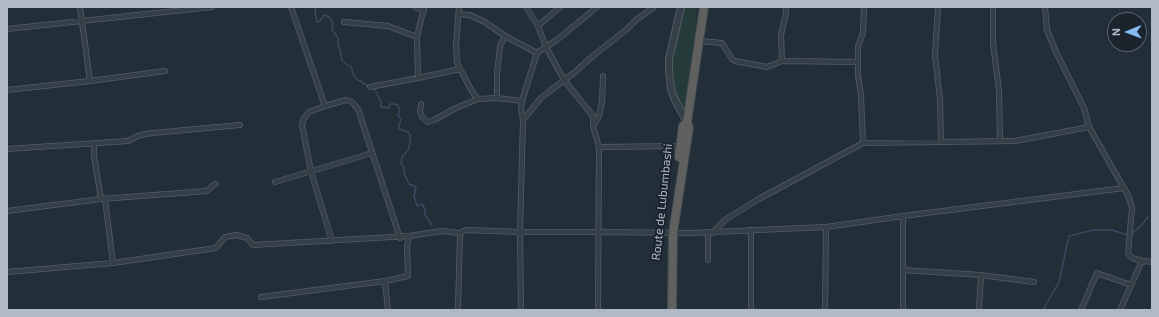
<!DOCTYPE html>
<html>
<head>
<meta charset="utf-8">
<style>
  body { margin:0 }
  #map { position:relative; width:1159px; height:317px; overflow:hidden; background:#222e38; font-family:"Exo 2",sans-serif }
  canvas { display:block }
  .frame { position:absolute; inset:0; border:8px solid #b0bac5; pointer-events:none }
  .north { position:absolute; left:1107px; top:12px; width:40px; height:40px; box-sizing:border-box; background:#1b242d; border:1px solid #57606a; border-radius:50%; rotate:269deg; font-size:11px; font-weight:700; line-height:16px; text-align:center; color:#b0bac5 }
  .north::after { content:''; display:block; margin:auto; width:14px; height:18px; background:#87bcf3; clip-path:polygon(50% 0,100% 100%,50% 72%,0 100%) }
</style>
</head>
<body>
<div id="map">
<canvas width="1159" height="317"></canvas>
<div class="frame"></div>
<div class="north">N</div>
</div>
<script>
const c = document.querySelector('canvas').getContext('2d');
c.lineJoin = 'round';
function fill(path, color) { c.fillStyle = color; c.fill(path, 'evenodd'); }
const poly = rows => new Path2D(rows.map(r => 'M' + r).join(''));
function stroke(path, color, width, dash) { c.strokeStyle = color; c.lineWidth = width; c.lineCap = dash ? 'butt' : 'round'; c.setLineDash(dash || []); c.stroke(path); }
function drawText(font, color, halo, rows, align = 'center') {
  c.font = font + ' "Exo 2",sans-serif'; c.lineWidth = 4; c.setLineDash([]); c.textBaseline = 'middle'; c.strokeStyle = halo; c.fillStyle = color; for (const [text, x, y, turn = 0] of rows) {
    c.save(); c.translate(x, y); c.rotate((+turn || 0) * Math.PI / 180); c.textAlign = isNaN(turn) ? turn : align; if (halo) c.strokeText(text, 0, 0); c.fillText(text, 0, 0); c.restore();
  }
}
const green = poly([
  [681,7,696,7,697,10,693,66,684,104,680,107,672,87,670,59]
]);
const stream = poly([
  [316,7,315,13,317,22,319,22,324,15,329,17,333,23,332,30,338,38,338,45,340,49,342,61,351,67,354,76,358,80,375,90,381,102,381,107,389,108,390,104,395,104,397,105,400,110,398,115,401,120,399,125,399,129,408,132,410,135,410,143,408,150,402,157,401,164,404,167,404,173,409,184,416,187,414,196,417,206,422,204,425,209,425,215,432,225],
  [1131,234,1142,225,1148,217],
  [1043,310,1059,282,1069,236,1093,230,1112,230,1128,235]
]);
const minor = poly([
  [80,7,90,81],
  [291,7,325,106],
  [415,7,424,11],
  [459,7,456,45,457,62,460,69,473,93,478,99,497,98],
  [526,7,538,26,546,47,564,80,593,116,593,126,599,147,598,310],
  [938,7,935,55,940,100,941,141],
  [993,7,993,43,999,91,1000,141],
  [1045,7,1047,30,1056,52,1084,108,1089,127,1128,195,1132,208,1128,253,1132,258,1143,261],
  [459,14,470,15,485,22,505,36,537,53],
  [344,22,388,26,417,37],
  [538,26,560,7],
  [7,29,212,7],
  [505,36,500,46,497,74,497,98,522,101],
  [700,41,722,43,732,59,735,61,767,67,782,61,781,35,786,13,786,7],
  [782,61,858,62],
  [418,78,417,37,424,7],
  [370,87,418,78,460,69],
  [7,90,90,81,165,71],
  [421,104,420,111,422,117,428,122,434,120,456,108,478,99],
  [523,120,540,99,551,90,575,72,594,55,626,30,636,20,654,7],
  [593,126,599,116,602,102,603,76],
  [94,143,94,156,101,199],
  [863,143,861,96,858,75,858,47,863,33,864,7],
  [599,147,681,146],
  [7,149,128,141,140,135,153,133,240,125],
  [275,182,372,153],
  [105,199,113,263],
  [7,211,101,199,207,191,215,184],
  [751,230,751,310],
  [712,233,725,220,757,200,863,143,1015,141,1089,127],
  [332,241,311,172,302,125,304,118,309,112,325,106,346,100,352,102,358,109,400,238],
  [708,260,708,233],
  [903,270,981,275,1034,282],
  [7,272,113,263,216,248,225,237,236,235,247,238,253,245,409,236],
  [261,297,385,281],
  [388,310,385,281,408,276,407,246,409,236,442,231,460,233,466,230,520,232,598,232,691,233,826,227,903,216,1124,188],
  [458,310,460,233],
  [521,310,520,232,523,120,521,110,522,101,537,53,558,39,597,7],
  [825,310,826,227],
  [903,310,903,216],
  [979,310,981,275],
  [1081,310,1097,273,1131,285],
  [1120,310,1141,263,1145,261,1152,262]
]);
const tertiary = poly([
  [681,7,669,59,669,69,671,89,675,100,687,122]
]);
const trunk = poly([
  [679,157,683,126,687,122],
  [672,310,673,233,686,147,689,128,687,122,704,7]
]);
const streetNames = [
  ["Route de Lubumbashi",662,202,-84]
];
fill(green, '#253b3a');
stroke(stream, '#364b5f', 1.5);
stroke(minor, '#535d66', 6);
stroke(tertiary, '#535d66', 8);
stroke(trunk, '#404a53', 10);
stroke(minor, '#353f48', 4.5);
stroke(tertiary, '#353f48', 6);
stroke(trunk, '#60605e', 8);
drawText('12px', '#b0bac5', '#1b242d', streetNames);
</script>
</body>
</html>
